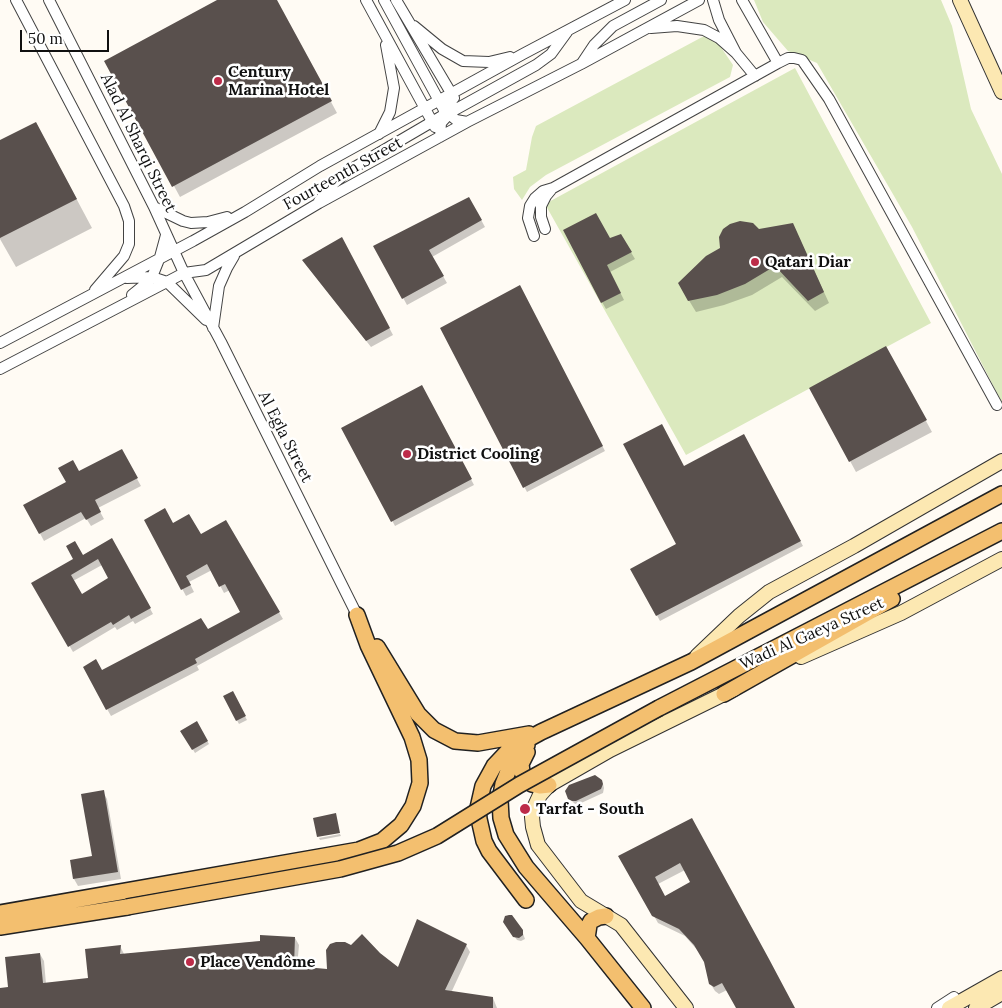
<!DOCTYPE html>
<html>
<head>
<meta charset="utf-8">
<style>
  body { margin:0 }
  #map { position:relative; width:1002px; height:1008px; overflow:hidden; background:#fffbf4; font-family:Lora,serif }
  canvas { display:block }
  .scale { position:absolute; left:20px; top:30px; width:89px; height:22px; box-sizing:border-box; border:2px solid #101010; border-top:0; padding-left:6px; font-size:15px; line-height:18px; white-space:nowrap; color:#101010; -webkit-text-stroke:4px #fff; paint-order:stroke }
</style>
</head>
<body>
<div id="map">
<canvas width="1002" height="1008"></canvas>
<div class="scale">50 m</div>
</div>
<script>
const c = document.querySelector('canvas').getContext('2d');
c.lineJoin = 'round';
function fill(path, color) { c.fillStyle = color; c.fill(path, 'evenodd'); }
const poly = rows => new Path2D(rows.map(r => 'M' + r).join(''));
function stroke(path, color, width, dash) { c.strokeStyle = color; c.lineWidth = width; c.lineCap = dash ? 'butt' : 'round'; c.setLineDash(dash || []); c.stroke(path); }
function drawText(font, color, halo, rows, align = 'center') {
  c.font = font + ' Lora,serif'; c.lineWidth = 5; c.setLineDash([]); c.textBaseline = 'middle'; c.strokeStyle = halo; c.fillStyle = color; for (const [text, x, y, turn = 0] of rows) {
    c.save(); c.translate(x, y); c.rotate((+turn || 0) * Math.PI / 180); c.textAlign = isNaN(turn) ? turn : align; if (halo) c.strokeText(text, 0, 0); c.fillText(text, 0, 0); c.restore();
  }
}
const green = poly([
  [754,0,941,0,952,26,971,109,1002,174,1002,403,912,227,817,63,788,51,763,22],
  [706,35,718,43,733,65,730,77,546,175,530,187,522,200,514,189,513,177,526,170,532,137,536,126],
  [795,68,931,323,686,455,545,204]
]);
const shadow = poly([
  [220,0,276,0,337,113,180,197,106,61],
  [36,123,92,228,16,267,0,239,0,142],
  [469,198,485,227,432,257,447,283,407,305,375,247],
  [793,225,829,303,815,311,782,277,752,295,724,305,696,312,679,284,759,230],
  [621,236,635,259,610,272,624,300,606,309,602,302,609,239],
  [346,246,393,335,371,347,303,261],
  [522,292,605,451,527,492,441,329],
  [892,359,932,432,856,472,850,461],
  [422,387,474,485,395,526,343,428],
  [743,436,803,546,660,621,632,569,678,544,684,468],
  [121,450,141,486,98,508,104,519,91,526,86,518,44,541,25,505,68,483,79,473],
  [146,520,173,525,201,536,225,522,283,619,197,666,199,670,111,716,84,668,102,672,207,631,241,612,230,590,224,593,212,570,189,582,194,592,186,596],
  [112,539,153,614,135,624,133,621,117,630,115,627,73,652,33,583],
  [102,565,110,579,81,596,73,581],
  [232,692,247,720,239,724,224,697],
  [197,723,209,744,195,753,182,731],
  [603,784,604,788,603,793,579,804,575,804,569,798],
  [103,792,107,799,121,879,78,886,74,879,71,861,93,857],
  [691,820,794,1008,737,1008,727,990,719,994,715,991,710,983,705,962,699,952,685,936,658,923,620,856],
  [685,870,692,883,665,897,658,884],
  [340,834,341,836,320,840,319,838],
  [506,925,522,931,525,939,521,941,517,940],
  [295,938,299,945,297,968,328,970,379,954,398,969,466,945,470,952,451,993,493,998,497,1008,0,1008,0,989,9,988,40,954,44,961,46,984,90,980,120,946,124,954]
]);
const building = poly([
  [217,0,277,0,332,101,172,187,104,61],
  [36,122,77,199,0,238,0,140],
  [469,197,482,220,429,250,444,276,402,299,373,246],
  [596,213,610,238,621,234,632,252,607,265,621,293,601,303,563,230],
  [740,221,753,223,759,229,793,223,824,292,808,301,775,266,745,284,717,295,688,301,678,283,706,256,720,248,719,237,723,229,730,224],
  [342,237,390,328,366,341,302,260],
  [520,285,603,446,523,488,440,328],
  [886,346,927,420,849,462,809,388],
  [422,385,472,479,391,522,341,428],
  [662,424,684,466,744,434,801,541,656,616,630,569,676,544,623,444],
  [122,449,138,478,95,500,101,512,86,520,81,512,39,534,23,505,66,482,58,468,73,460,79,471],
  [165,508,173,523,189,514,201,534,226,520,280,612,195,659,197,663,106,710,83,667,96,659,102,670,201,618,208,629,240,612,225,584,219,587,207,564,186,576,191,585,181,590,144,520],
  [112,538,151,608,131,619,129,615,113,625,111,622,68,647,31,583,73,559,66,546,75,541,83,555],
  [98,559,108,578,82,594,71,575],
  [233,691,246,716,236,721,223,696],
  [197,721,208,741,192,750,180,731],
  [595,775,602,780,603,784,601,789,576,801,572,801,568,799,565,791,569,785],
  [104,790,118,872,73,879,70,860,92,856,81,794],
  [336,813,340,833,317,837,313,818],
  [692,818,769,959,795,1008,736,1008,722,983,714,987,709,984,704,962,694,945,679,929,652,916,618,856],
  [680,863,690,882,665,896,655,877],
  [509,915,512,915,523,930,523,935,519,938,513,937,503,922,505,916],
  [417,919,467,944,445,990,493,997,493,1008,0,1008,0,988,8,987,5,957,40,953,43,983,88,978,85,949,121,945,120,954,260,941,260,935,295,937,294,966,327,969,326,950,330,944,336,942,345,942,351,945,362,934,380,953,398,967]
]);
const street = poly([
  [16,0,124,206,129,221,129,244,124,256,95,290],
  [49,0,154,207,184,273,221,342,357,615],
  [366,0,435,127],
  [384,0,444,110,456,120,467,122],
  [396,0,454,98],
  [713,0,719,20,736,53,755,76],
  [742,0,778,63],
  [414,26,442,49,463,61,489,62,510,57],
  [651,28,677,26,704,30,719,38,736,53],
  [582,63,594,45,613,26,661,0],
  [379,134,390,112,394,88,386,45],
  [440,137,441,123,451,112,536,65,551,54,567,32],
  [319,201,332,185,348,171,442,116,452,101,452,94],
  [154,207,183,221,191,223,208,222,227,217],
  [545,229,541,217,541,206,546,196,551,190],
  [534,236,528,218,530,206,535,198,543,191,553,188,778,63,788,58,794,58,802,60,829,99,997,405],
  [127,278,152,277,167,282,206,320],
  [132,295,148,282,152,277,160,257,166,235],
  [213,328,219,286,227,268,234,256],
  [0,343,193,241,245,212,320,166,523,54,625,0],
  [0,369,184,273,206,270,319,203,467,122,581,64,699,0],
  [937,1008,954,997]
]);
const secondary = poly([
  [960,0,1002,92],
  [697,656,739,616,769,592,854,546,1002,461],
  [801,657,901,613,1002,559],
  [686,1008,621,925,581,901,538,845,533,827,532,817,534,808,540,795,549,785,610,750,734,689],
  [949,1008,1002,978],
  [976,1008,1002,993]
]);
const primary = poly([
  [377,647,418,714,434,730,455,741,478,743,529,734],
  [724,694,892,599],
  [659,708,1002,531],
  [527,745,509,769,503,784,500,800,501,818,506,835,526,867,587,938,643,1008],
  [527,752,521,764,522,772,526,779,532,784,540,786,549,785],
  [526,900,489,851,484,841,479,819,478,808,483,786,494,766,510,749,541,732,691,662,1002,494],
  [0,913,359,850,382,841,401,825,413,806,420,783,419,760,412,737,368,645,357,615],
  [0,927,127,907],
  [587,938,589,925,591,921,599,917,606,916]
]);
const primaryBridge = poly([
  [127,907,340,869,398,853,437,836,519,785,659,708]
]);
const markers = [
  [218,81,5,"#bd2c49"],
  [755,262,5,"#bd2c49"],
  [407,454,5,"#bd2c49"],
  [525,809,6,"#bd2c49"],
  [190,962,5,"#bd2c49"]
];
const poiNames = [
  ["Century",228,72],
  ["Marina Hotel",228,90],
  ["Qatari Diar",765,262],
  ["District Cooling",417,454],
  ["Tarfat - South",536,809],
  ["Place Vendôme",200,962]
];
const streetNames = [
  ["Alad Al Sharqi Street",138,143,64],
  ["Fourteenth Street",343,174,-29],
  ["Al Egla Street",285,437,63],
  ["Wadi Al Gaeya Street",812,634,-24]
];
fill(green, '#dbe9be');
fill(shadow, '#0003');
fill(building, '#59504d');
stroke(street, '#434343', 12);
stroke(secondary, '#323232', 16);
stroke(primary, '#212121', 18);
stroke(street, '#fff', 10);
stroke(secondary, '#fce8b2', 14);
stroke(primary, '#f3bf6f', 15);
stroke(primaryBridge, '#212121', 18, []);
stroke(primaryBridge, '#f3bf6f', 15);
for (const [x, y, r, color] of markers) { const dot = new Path2D(); dot.arc(x, y, r, 0, 2 * Math.PI); c.fillStyle = color; c.fill(dot); stroke(dot, '#fff', 2); }
drawText('bold 16px', '#101010', '#fff', poiNames, 'left');
drawText('16px', '#101010', '#fff', streetNames);
</script>
</body>
</html>
